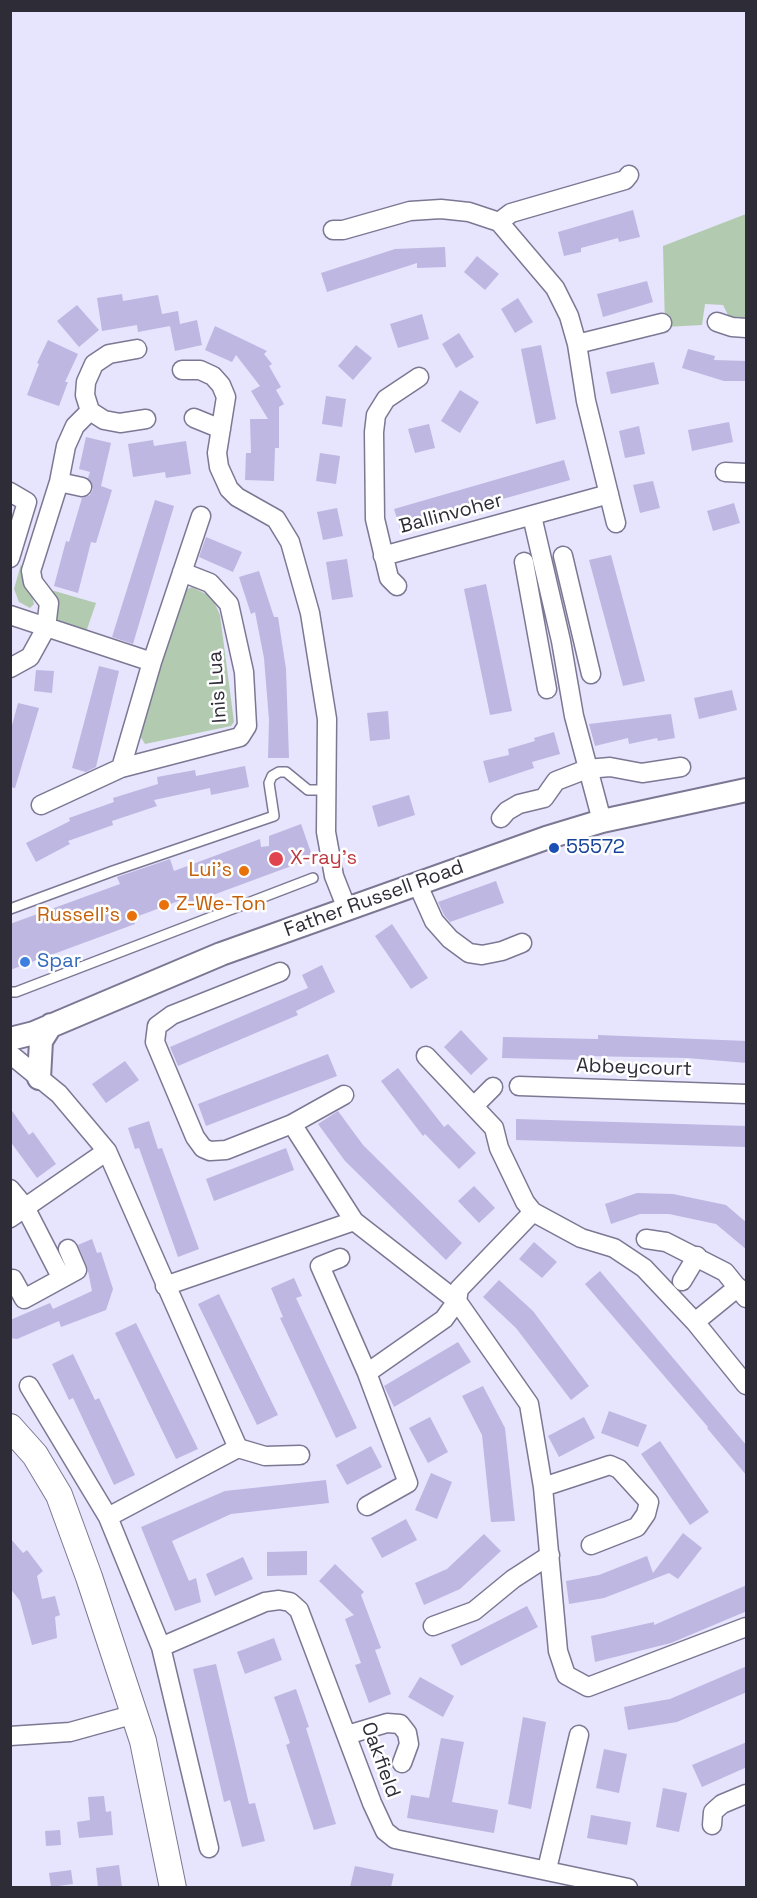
<!DOCTYPE html>
<html>
<head>
<meta charset="utf-8">
<style>
  body { margin:0 }
  #map { position:relative; width:757px; height:1898px; overflow:hidden; background:#e7e4fd; font-family:"Space Grotesk",sans-serif }
  canvas { display:block }
  .frame { position:absolute; inset:0; border:12px solid #2d2c37; pointer-events:none }
</style>
</head>
<body>
<div id="map">
<canvas width="757" height="1898"></canvas>
<div class="frame"></div>
</div>
<script>
const c = document.querySelector('canvas').getContext('2d');
c.lineJoin = 'round';
function fill(path, color) { c.fillStyle = color; c.fill(path, 'evenodd'); }
const poly = rows => new Path2D(rows.map(r => 'M' + r).join(''));
function stroke(path, color, width, dash) { c.strokeStyle = color; c.lineWidth = width; c.lineCap = dash ? 'butt' : 'round'; c.setLineDash(dash || []); c.stroke(path); }
function drawText(font, color, halo, rows, align = 'center') {
  c.font = font + ' "Space Grotesk",sans-serif'; c.lineWidth = 5; c.setLineDash([]); c.textBaseline = 'middle'; c.strokeStyle = halo; c.fillStyle = color; for (const [text, x, y, turn = 0] of rows) {
    c.save(); c.translate(x, y); c.rotate((+turn || 0) * Math.PI / 180); c.textAlign = isNaN(turn) ? turn : align; if (halo) c.strokeText(text, 0, 0); c.fillText(text, 0, 0); c.restore();
  }
}
const green = poly([
  [746,214,746,324,729,317,723,305,705,304,702,325,665,327,663,246],
  [21,564,25,587,32,595,34,604,30,608,19,602,14,589],
  [192,587,212,597,220,615,234,722,231,726,145,744,137,731,181,592],
  [44,588,96,603,85,635,58,624,56,605]
]);
const building = poly([
  [633,210,640,237,619,242,618,238,581,248,581,252,564,256,558,232],
  [445,247,446,267,417,268,417,263,327,292,321,273,395,249],
  [477,256,499,274,485,290,464,272],
  [647,281,653,302,603,317,597,294],
  [122,294,123,301,158,295,162,314,178,311,180,324,197,320,202,345,175,351,170,326,138,332,137,325,102,331,97,298],
  [518,298,533,322,515,333,501,309],
  [77,305,99,330,79,347,57,321],
  [422,314,429,339,398,348,390,324],
  [215,326,267,351,264,354,272,364,269,366,281,387,276,390,284,404,279,407,279,448,275,448,274,481,245,480,246,453,251,453,250,419,268,419,251,391,260,386,236,355,232,362,205,350],
  [459,333,474,357,456,368,442,344],
  [48,340,78,354,65,382,68,382,59,406,27,395,39,364,37,363],
  [356,345,372,358,353,380,338,366],
  [541,345,556,419,536,424,521,349],
  [688,349,715,356,714,360,747,361,747,381,724,381,682,368],
  [654,362,659,384,611,394,606,372],
  [460,390,479,402,460,433,441,421],
  [326,396,346,399,342,427,322,424],
  [729,422,733,442,692,451,688,430],
  [429,424,435,448,415,453,408,429],
  [639,426,645,454,625,458,619,431],
  [86,437,111,443,101,486,112,490,96,543,91,542,78,593,54,586,66,541,69,542,82,498,90,495,93,489,88,478,90,472,79,469],
  [153,440,154,446,186,441,191,474,166,478,165,472,133,477,128,444],
  [320,453,340,456,336,484,316,481],
  [564,460,570,480,400,528,394,509],
  [653,481,660,508,640,513,633,485],
  [155,500,174,506,133,644,112,637],
  [734,503,740,523,713,531,707,511],
  [337,508,343,536,323,540,317,512],
  [206,537,242,552,233,572,199,557],
  [611,555,645,681,623,686,589,560],
  [347,559,353,597,332,600,326,562],
  [259,571,274,617,278,617,286,669,289,758,268,758,269,720,264,658,255,612,251,614,239,577],
  [486,584,512,711,490,715,464,589],
  [99,666,119,671,96,767,86,772,72,768],
  [36,670,54,671,52,693,34,691],
  [732,690,737,710,699,719,694,698],
  [18,703,39,708,15,788,10,787,10,733],
  [388,711,390,739,370,741,367,713],
  [671,714,675,738,658,741,657,738,629,744,628,738,595,746,589,724],
  [554,732,560,754,532,762,534,768,489,783,483,761,509,755,508,749,535,741,534,738],
  [245,766,249,787,211,795,210,788,154,800,157,806,112,821,113,825,68,841,70,844,36,862,26,843,70,821,69,818,114,802,113,798,158,784,157,777,195,770,196,776],
  [409,795,415,815,378,827,372,806],
  [301,824,313,858,186,905,184,899,133,918,135,924,10,970,10,924,120,884,117,877,170,859,174,871,260,839,261,847,269,846,269,836],
  [496,881,504,903,450,922,444,915,438,902],
  [392,924,428,978,411,989,375,936],
  [322,965,335,992,296,1011,298,1015,178,1066,170,1047,308,988,302,975],
  [461,1030,488,1059,471,1075,444,1047],
  [598,1035,747,1041,747,1063,687,1058,584,1056,584,1060,502,1058,503,1037,598,1039],
  [328,1054,337,1076,206,1126,198,1104],
  [125,1061,139,1080,106,1103,92,1084],
  [398,1068,444,1127,448,1124,476,1153,459,1169,425,1134,423,1136,381,1081],
  [10,1108,29,1135,33,1132,56,1164,37,1178,10,1141],
  [338,1111,363,1145,462,1243,446,1260,345,1161,318,1124],
  [516,1119,747,1126,747,1147,516,1140],
  [149,1121,158,1149,162,1148,199,1249,178,1257,139,1148,135,1149,128,1128],
  [286,1148,294,1170,214,1201,206,1179],
  [474,1186,495,1208,479,1223,458,1201],
  [637,1193,673,1194,726,1205,747,1223,747,1250,716,1224,669,1214,640,1214,611,1224,605,1204],
  [92,1239,97,1253,101,1252,113,1289,106,1310,61,1327,59,1321,17,1339,10,1338,10,1320,50,1303,53,1309,92,1291,87,1266,78,1245],
  [534,1242,557,1262,542,1278,519,1259],
  [600,1271,747,1446,747,1476,707,1428,708,1427,585,1284],
  [294,1278,302,1296,296,1298,357,1428,336,1438,280,1318,283,1317,271,1288],
  [499,1280,533,1311,589,1386,571,1400,516,1328,483,1297],
  [219,1294,278,1415,257,1425,198,1304],
  [136,1323,198,1449,176,1459,115,1333],
  [458,1342,471,1362,394,1407,384,1386],
  [73,1354,95,1400,99,1398,135,1475,114,1485,73,1398,69,1400,52,1364],
  [483,1386,505,1428,515,1521,491,1522,482,1435,462,1396],
  [609,1411,647,1425,638,1447,601,1433],
  [430,1417,448,1452,428,1463,409,1428],
  [584,1417,595,1438,559,1457,548,1436],
  [660,1441,709,1512,690,1525,641,1454],
  [371,1446,382,1467,347,1485,336,1465],
  [431,1473,452,1482,437,1519,415,1510],
  [326,1480,329,1503,231,1514,172,1541,189,1581,196,1578,201,1602,175,1611,141,1527,225,1491],
  [406,1519,417,1540,382,1558,371,1538],
  [683,1533,702,1548,678,1579,669,1573,604,1598,569,1604,566,1581,599,1575,647,1556,653,1573],
  [484,1534,501,1551,460,1589,424,1605,415,1583,447,1569],
  [10,1538,23,1553,27,1550,43,1571,37,1576,42,1599,55,1596,60,1615,55,1617,57,1638,32,1645,20,1601,10,1588],
  [307,1551,307,1575,267,1576,267,1552],
  [243,1557,253,1579,215,1596,206,1574],
  [335,1564,364,1592,361,1595,381,1648,375,1650,391,1694,369,1703,355,1665,361,1663,345,1619,354,1615,319,1581],
  [747,1585,747,1611,671,1643,595,1662,591,1636,654,1622,654,1625],
  [527,1606,538,1627,461,1666,451,1645],
  [274,1638,282,1660,245,1674,237,1652],
  [216,1664,249,1804,255,1803,265,1841,242,1847,230,1800,224,1802,193,1669],
  [747,1666,747,1692,677,1722,628,1730,624,1707,670,1699],
  [420,1677,454,1696,443,1717,408,1697],
  [296,1689,309,1727,306,1728,336,1824,314,1830,286,1745,290,1743,274,1697],
  [523,1717,546,1722,531,1809,508,1804],
  [441,1738,464,1742,452,1802,498,1810,494,1833,407,1818,411,1795,429,1798],
  [747,1742,747,1767,702,1787,692,1765],
  [604,1749,627,1754,619,1793,596,1788],
  [663,1788,687,1793,679,1832,656,1827],
  [104,1796,106,1812,111,1811,113,1835,79,1838,77,1822,90,1820,88,1797],
  [591,1815,631,1822,627,1845,587,1838],
  [60,1830,61,1845,46,1846,45,1831],
  [119,1865,122,1887,98,1887,96,1868],
  [355,1866,394,1874,391,1887,350,1887],
  [71,1870,73,1884,51,1887,49,1873]
]);
const service = poly([
  [10,909,113,871,274,816,269,783,272,776,279,772,286,772,308,790,326,790],
  [10,992,16,992,313,878]
]);
const minor = poly([
  [499,222,555,288,569,316,577,344,662,323],
  [333,230,343,230,410,211,441,209,469,212,499,222,511,213,625,180,629,175],
  [717,322,732,327,746,328],
  [577,344,586,401,616,523],
  [137,349,109,354,94,364,86,382,85,395,90,411,104,420,120,423,146,419],
  [182,370,200,370,213,376,221,385,226,397,217,453,219,467,229,489,237,497,276,519,290,542,310,613,327,719,326,832,334,876,347,909],
  [194,418,221,429],
  [725,472,746,473],
  [59,482,82,487],
  [10,492,27,502,10,558],
  [532,516,561,641,574,716,602,821],
  [383,556,609,494],
  [563,556,591,674],
  [524,562,547,689],
  [182,572,210,583,229,604,244,672,247,726,240,737,121,768,152,662,201,516],
  [397,586,389,578,375,519,374,432,376,415,386,399,419,377],
  [10,615,152,662],
  [10,668,30,657,46,628,49,603,33,582,31,571,59,482,66,446,75,426,90,411],
  [41,805,121,768],
  [501,818,507,811,519,804,544,798,556,781,587,769,610,767,642,773,681,767],
  [417,883,434,921,450,939,469,953,482,955,502,951,522,943],
  [10,1054,59,1094,107,1151,238,1448],
  [426,1056,494,1128,499,1148,525,1202,533,1212],
  [519,1086,746,1094],
  [474,1106,493,1087],
  [292,1124,344,1095],
  [10,1189,25,1207,61,1277],
  [10,1218,107,1151],
  [354,1221,457,1301,459,1289,533,1212,581,1238,614,1248,644,1268,695,1322,738,1287],
  [646,1239,666,1242,725,1272,746,1298],
  [340,1258,320,1266,367,1373,408,1483,367,1506],
  [13,1279,24,1299,77,1270,68,1249],
  [682,1281,697,1256],
  [165,1286,354,1221,292,1124,226,1150,210,1151,203,1148,195,1137,155,1042,157,1026,172,1015,280,972],
  [695,1322,746,1385],
  [367,1373,444,1319,457,1301,529,1404,543,1487,610,1465,619,1469,649,1502,646,1514,637,1527,591,1545],
  [29,1386,108,1517,161,1647,209,1848],
  [543,1487,558,1651,566,1675,588,1687,746,1627],
  [108,1517,238,1448,265,1456,300,1455],
  [433,1626,474,1611,513,1579,550,1555],
  [161,1647,265,1602,279,1600,290,1602,299,1610,372,1803,385,1831,395,1839,628,1888],
  [347,1735,387,1723,400,1724,407,1733,409,1744,402,1763],
  [10,1736,70,1732,135,1714],
  [712,1825,713,1812,722,1804,746,1794],
  [547,1869,579,1735]
]);
const tertiary = poly([
  [10,1039,34,1033,221,954,546,838,602,821,746,790],
  [39,1078,41,1041,51,1025]
]);
const secondary = poly([
  [10,1427,35,1455,59,1495,89,1577,143,1741,173,1888]
]);
const markers = [
  [554,848,6,"#1a4fb4"],
  [276,859,8,"#e0444e"],
  [244,871,6,"#e8710a"],
  [164,905,6,"#e8710a"],
  [132,916,6,"#e8710a"],
  [25,962,6,"#3f7fe0"]
];
const streetNames = [
  ["Ballinvoher",451,514,-15],
  ["Inis Lua",218,687,-94],
  ["Father Russell Road",374,899,-20],
  ["Abbeycourt",634,1068,2],
  ["Oakfield",380,1760,70]
];
const transitNames = [
  ["55572",566,848]
];
const healthNames = [
  ["X-ray's",290,859]
];
const foodNames = [
  ["Lui's",232,871],
  ["Z-We-Ton",176,905,"left"],
  ["Russell's",120,916]
];
const shopNames = [
  ["Spar",37,962]
];
fill(green, '#b2cbb0');
fill(building, '#bdb7e2');
stroke(service, '#7c7894', 12);
stroke(minor, '#7c7894', 21);
stroke(tertiary, '#7c7894', 26);
stroke(secondary, '#7c7894', 28);
stroke(service, '#fff', 9);
stroke(minor, '#fff', 18);
stroke(tertiary, '#fff', 22);
stroke(secondary, '#fff', 26);
for (const [x, y, r, color] of markers) { const dot = new Path2D(); dot.arc(x, y, r, 0, 2 * Math.PI); c.fillStyle = color; c.fill(dot); stroke(dot, '#fff', 2); }
drawText('20px', '#2d2c37', '#fff', streetNames);
drawText('20px', '#164399', '#fff', transitNames, 'left');
drawText('20px', '#be3a42', '#fff', healthNames, 'left');
drawText('20px', '#c56008', '#fff', foodNames, 'right');
drawText('20px', '#366cbe', '#fff', shopNames, 'left');
</script>
</body>
</html>
